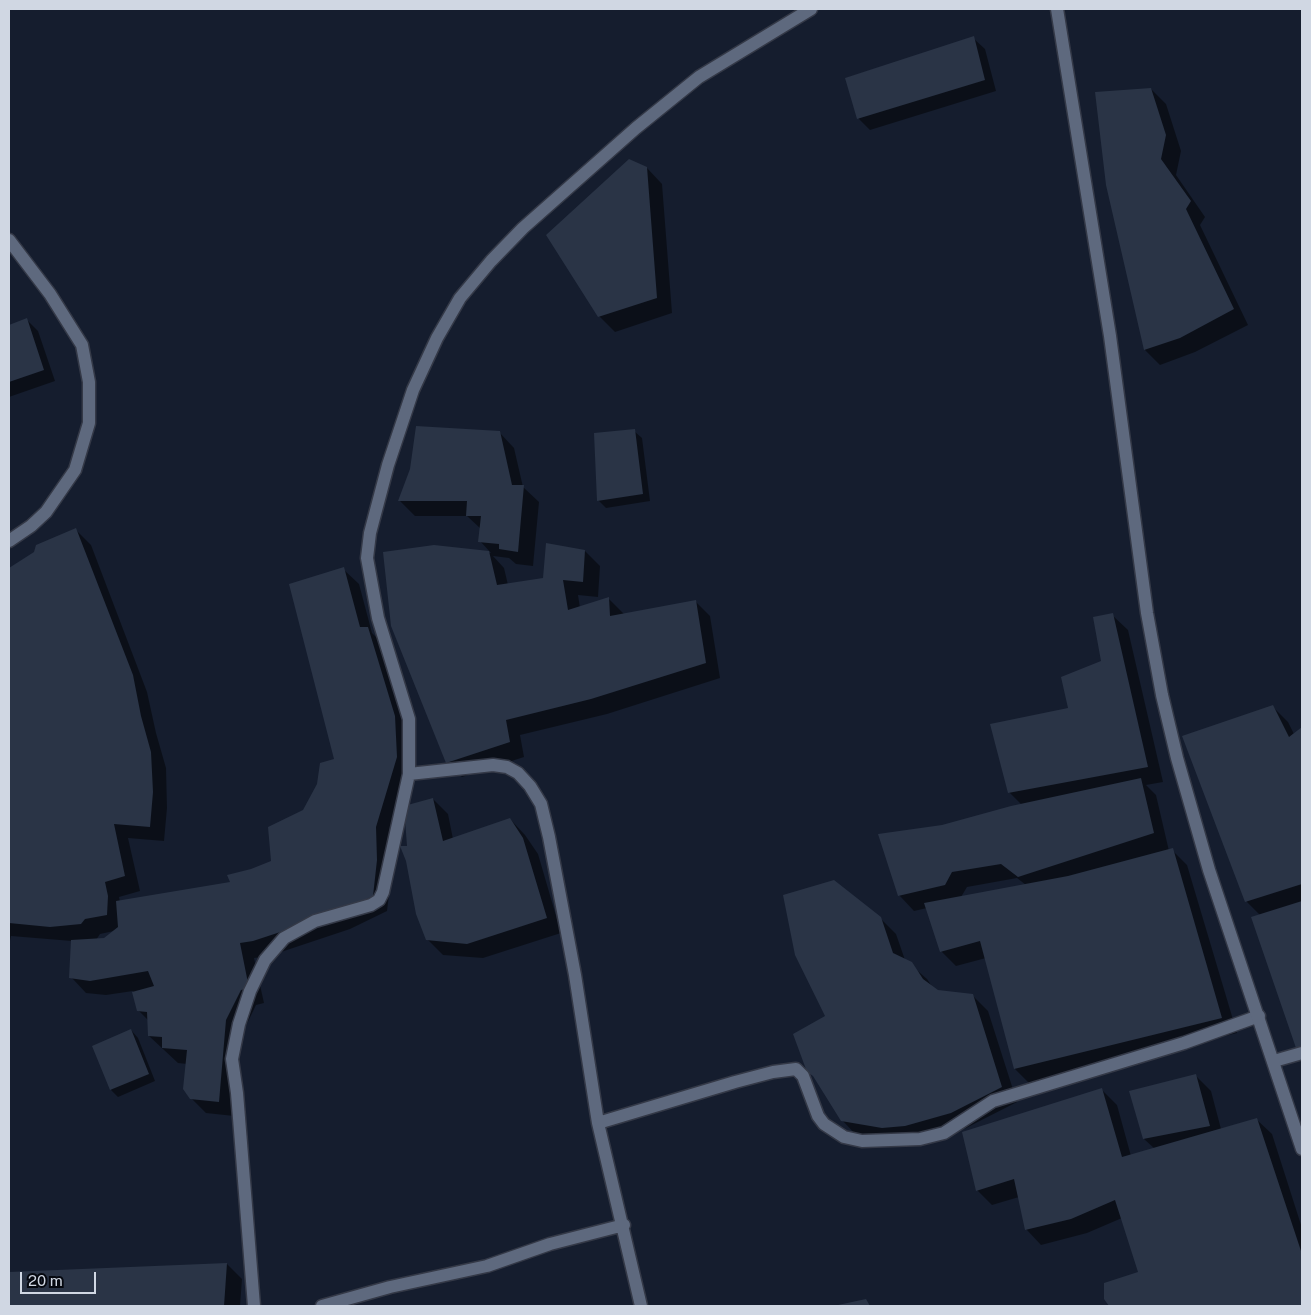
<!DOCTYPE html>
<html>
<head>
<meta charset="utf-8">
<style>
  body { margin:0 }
  #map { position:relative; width:1311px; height:1315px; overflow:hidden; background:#151d2e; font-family:"Public Sans",sans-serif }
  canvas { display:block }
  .frame { position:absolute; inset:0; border:10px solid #d0d7e3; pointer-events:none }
  .scale { position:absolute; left:20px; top:1272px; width:76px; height:22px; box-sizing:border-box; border:2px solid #d0d7e3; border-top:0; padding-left:6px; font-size:15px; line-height:18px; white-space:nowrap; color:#d0d7e3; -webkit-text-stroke:4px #05080f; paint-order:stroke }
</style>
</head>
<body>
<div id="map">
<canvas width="1311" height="1315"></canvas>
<div class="frame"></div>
<div class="scale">20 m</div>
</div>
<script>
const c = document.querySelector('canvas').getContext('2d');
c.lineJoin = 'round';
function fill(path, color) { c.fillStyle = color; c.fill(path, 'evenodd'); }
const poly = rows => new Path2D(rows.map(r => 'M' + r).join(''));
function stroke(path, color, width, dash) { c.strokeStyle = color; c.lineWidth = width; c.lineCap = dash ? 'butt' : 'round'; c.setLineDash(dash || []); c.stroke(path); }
const shadow = poly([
  [973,38,985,49,996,91,870,130,859,119,846,78],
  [1151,89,1166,104,1181,151,1176,175,1205,217,1200,225,1248,325,1195,352,1160,365,1145,350,1108,185],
  [647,168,662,184,672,313,615,332,599,316],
  [27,320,38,331,55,381,9,397,9,326],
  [634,431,642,438,650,501,606,508,598,500],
  [499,432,514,448,523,487,539,502,533,566,516,564,509,558,493,556,504,568,508,585,544,579,585,551,600,566,598,597,578,595,580,608,609,599,624,614,695,601,710,616,720,678,607,714,520,735,524,757,462,777,447,762,434,546,491,553,480,541,481,529,467,516,415,516,400,501],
  [76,530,91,545,147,692,156,733,166,768,167,808,164,841,128,838,140,891,119,897,120,902,231,883,272,862,336,760,343,569,359,584,372,633,383,644,409,732,387,911,350,929,269,956,254,958,264,1003,256,1005,241,1036,234,1116,206,1113,191,1098,187,1064,178,1063,149,1036,148,1020,138,1010,133,991,106,995,86,993,71,977,72,941,11,936,9,945,9,827,11,799,9,799,9,569],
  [114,931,104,939,96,940,100,934],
  [1112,615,1128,630,1163,782,1146,785,1156,795,1169,851,1172,850,1187,865,1237,1033,1030,1084,1015,1069,986,958,956,966,941,951,927,908,914,911,899,895,942,826,1022,805,1009,792,1103,662],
  [1017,878,1026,885,961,897,967,887],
  [1273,707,1288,722,1294,734,1302,728,1302,1053,1297,1047,1260,915,1247,902,1184,737],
  [433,799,448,814,453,839,510,819,525,835,538,854,561,933,483,958,443,955,427,939,408,847],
  [880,918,896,934,905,960,927,979,933,988,938,991,972,995,988,1011,1017,1102,966,1128,921,1140,857,1136,842,1120,827,1016],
  [131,1030,138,1038,155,1081,118,1097,111,1090],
  [1195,1075,1211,1091,1221,1129,1256,1119,1272,1134,1302,1228,1302,1306,1110,1306,1105,1299,1140,1273,1122,1218,1087,1233,1041,1245,1026,1229,1019,1197,992,1205,977,1190,1102,1090,1117,1105,1131,1156,1155,1149,1144,1139],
  [227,1264,242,1279,240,1306,9,1306,9,1273]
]);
const building = poly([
  [974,36,985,80,857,119,845,78],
  [1151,88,1166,135,1161,159,1191,201,1186,209,1234,309,1180,338,1144,350,1106,185,1095,92],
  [629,159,647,167,657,298,598,317,546,235],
  [27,318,44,370,9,382,9,325],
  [416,426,500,431,512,485,524,485,518,552,499,549,499,544,478,542,481,516,466,516,467,501,398,501,410,469],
  [635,429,643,494,597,501,594,433],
  [76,528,133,675,141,716,151,752,153,792,150,827,114,824,125,876,105,882,108,896,107,915,85,919,81,924,50,927,9,923,9,568,34,552,36,545],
  [546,543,585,550,583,582,563,580,568,610,609,597,610,616,696,600,706,663,591,699,506,720,510,742,446,763,391,626,383,552,434,545,489,551,497,585,543,578],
  [344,567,360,627,368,627,395,716,397,757,376,827,377,860,373,896,335,914,253,941,240,943,249,988,241,990,226,1020,219,1102,190,1099,183,1089,187,1050,162,1048,162,1037,148,1036,147,1012,137,1011,132,992,154,986,148,971,90,981,69,978,71,940,104,938,118,927,116,901,230,882,227,875,251,869,271,861,268,827,303,810,317,784,320,763,334,759,289,584],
  [1113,613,1148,767,1008,793,990,724,1068,708,1061,677,1101,661,1093,617],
  [1273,705,1289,737,1302,727,1302,884,1245,902,1182,736],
  [1141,778,1154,833,1018,877,1001,864,952,872,945,885,898,896,878,834,942,825,1011,806],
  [433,798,443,841,510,818,523,838,547,918,467,944,426,940,416,914,406,861,400,846,407,846,404,806],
  [1173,848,1222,1018,1014,1069,980,941,940,952,924,903,1068,876],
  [834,880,881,917,893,953,912,962,923,979,938,990,973,994,1002,1087,951,1113,905,1126,882,1128,841,1121,813,1076,807,1072,793,1034,825,1016,795,955,783,895],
  [1302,901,1302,1047,1296,1048,1251,917],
  [131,1029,149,1074,110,1090,92,1046],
  [1196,1074,1210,1126,1143,1139,1129,1091],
  [1102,1088,1122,1157,1257,1118,1302,1254,1302,1306,1109,1306,1104,1299,1104,1283,1138,1272,1115,1200,1071,1219,1025,1230,1014,1179,976,1191,962,1132],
  [227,1263,224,1306,9,1306,9,1272],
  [866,1299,870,1306,838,1306,838,1305]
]);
const minor = poly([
  [9,240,50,294,82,345,89,382,89,423,75,470,46,512,31,526,9,541],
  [409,774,493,765,507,767,518,773,530,786,541,804,549,837,575,975,598,1123,641,1306],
  [1274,1061,1302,1053],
  [598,1123,735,1082,773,1072,796,1069,803,1076,818,1116,824,1124,844,1137,862,1141,920,1139,944,1133,993,1101,1184,1043,1259,1016],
  [254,1306,237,1093,232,1059,239,1024,250,991,265,960,284,938,315,921,371,905,379,900,383,892,409,774,409,719,378,618,367,558,370,533,388,465,413,390,437,338,460,298,491,261,523,228,636,128,699,77,811,9],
  [322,1306,390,1287,487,1266,550,1244,624,1225]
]);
const secondary = poly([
  [1057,9,1110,336,1147,613,1162,695,1177,758,1209,870,1302,1149]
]);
fill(shadow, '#0007');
fill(building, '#2a3446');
stroke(minor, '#343947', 15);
stroke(secondary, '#343947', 15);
stroke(minor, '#5e697e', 12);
stroke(secondary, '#5e697e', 12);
</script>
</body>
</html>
